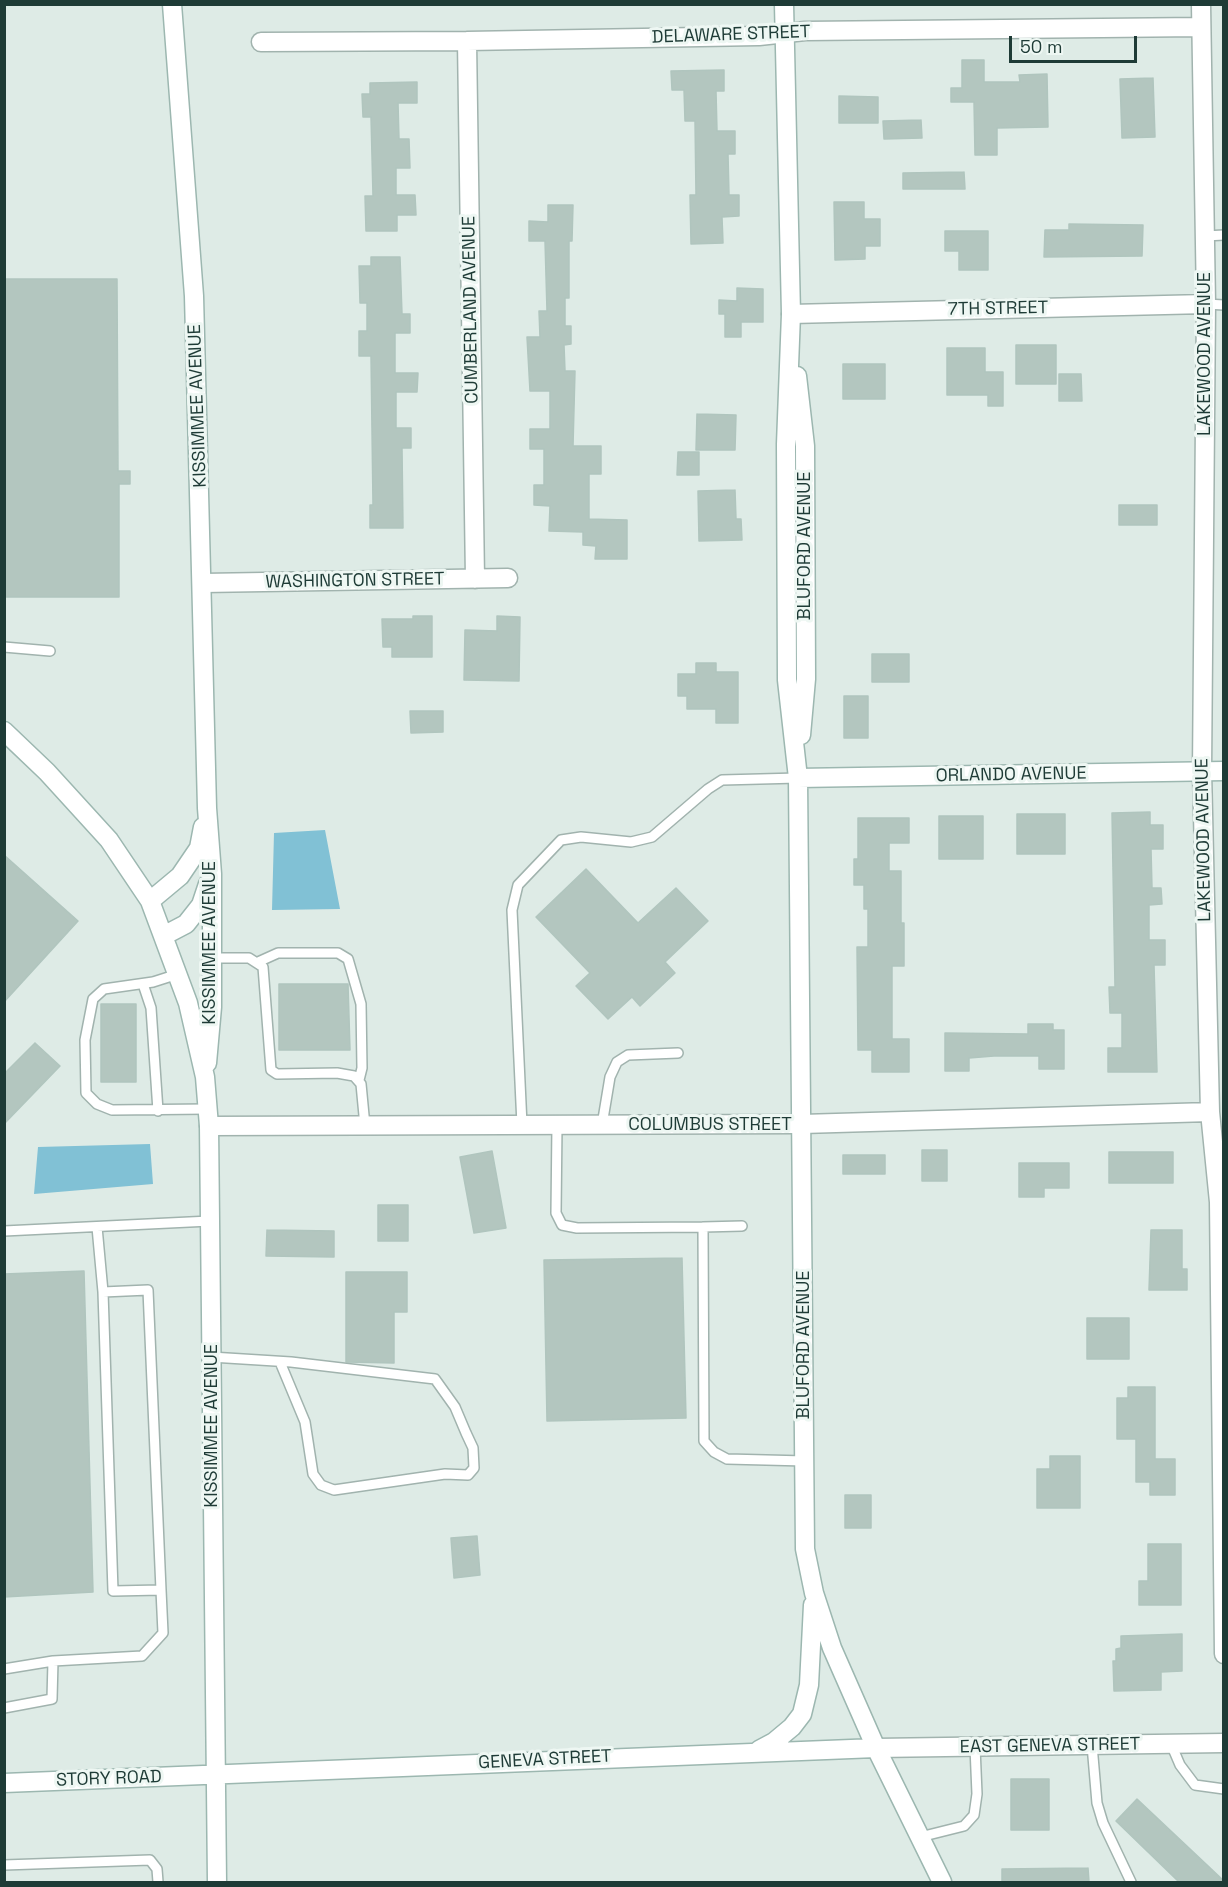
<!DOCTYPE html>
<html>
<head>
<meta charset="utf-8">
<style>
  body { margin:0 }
  #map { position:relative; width:1228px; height:1887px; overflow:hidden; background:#deebe6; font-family:"Space Grotesk",sans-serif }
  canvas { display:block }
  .frame { position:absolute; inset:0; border:6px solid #1e3b36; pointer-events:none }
  .scale { position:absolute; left:1009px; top:36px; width:128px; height:27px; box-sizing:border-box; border:3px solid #1e3b36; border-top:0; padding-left:8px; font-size:18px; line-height:21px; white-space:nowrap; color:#1e3b36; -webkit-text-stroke:4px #eef7f3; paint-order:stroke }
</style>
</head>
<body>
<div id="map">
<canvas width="1228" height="1887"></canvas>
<div class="frame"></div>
<div class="scale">50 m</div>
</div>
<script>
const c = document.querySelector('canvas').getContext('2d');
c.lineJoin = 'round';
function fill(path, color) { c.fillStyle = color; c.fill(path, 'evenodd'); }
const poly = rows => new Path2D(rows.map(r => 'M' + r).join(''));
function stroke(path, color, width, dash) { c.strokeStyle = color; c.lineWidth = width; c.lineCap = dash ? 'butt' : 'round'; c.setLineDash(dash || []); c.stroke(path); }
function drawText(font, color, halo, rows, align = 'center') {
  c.font = font + ' "Space Grotesk",sans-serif'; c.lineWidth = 6; c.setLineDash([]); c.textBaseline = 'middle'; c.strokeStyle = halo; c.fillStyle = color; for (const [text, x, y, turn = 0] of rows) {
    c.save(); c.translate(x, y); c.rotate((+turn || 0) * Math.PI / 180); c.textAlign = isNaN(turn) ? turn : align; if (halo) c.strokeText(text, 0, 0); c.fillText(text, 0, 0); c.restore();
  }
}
const water = poly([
  [325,830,340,909,272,910,274,833],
  [150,1144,153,1184,34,1194,38,1147]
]);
const building = poly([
  [962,60,984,60,984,82,1020,82,1019,75,1047,74,1048,127,997,128,997,155,975,155,974,102,951,102,951,88,962,88,962,60],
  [724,70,724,91,716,91,717,131,735,131,735,154,728,154,729,195,739,195,739,216,722,217,723,243,691,244,690,195,696,195,695,121,685,121,684,90,672,90,671,71,724,70],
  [1153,78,1155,137,1122,138,1120,79,1153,78],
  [417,82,417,103,398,103,399,139,409,139,410,168,396,168,396,195,415,195,416,215,397,215,397,231,366,231,365,196,373,196,371,117,363,117,362,94,370,94,370,83,417,82],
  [839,96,878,97,878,123,839,123,839,96],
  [921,120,922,138,884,139,883,121,921,120],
  [964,172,965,189,903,189,903,173,964,172],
  [834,202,864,202,864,219,880,219,880,246,865,246,865,259,835,260,834,202],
  [548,205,573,205,572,241,569,241,569,298,565,298,565,326,571,326,571,344,564,345,565,371,575,371,573,446,601,446,601,474,589,474,589,519,627,520,627,559,595,559,596,546,583,545,583,532,549,531,550,506,534,505,534,485,544,485,544,449,530,449,530,429,550,429,550,391,530,391,527,337,540,337,539,311,547,311,545,241,529,241,529,221,548,222,548,205],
  [1069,224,1143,225,1142,256,1044,257,1045,230,1069,230,1069,224],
  [945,231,988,231,988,270,959,270,959,251,945,251,945,231],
  [371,257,400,257,402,314,410,314,410,333,395,333,395,373,418,373,417,392,396,392,396,428,411,428,411,448,402,448,403,528,370,528,370,505,373,505,371,356,359,356,359,331,367,331,367,303,360,303,359,266,371,266,371,257],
  [4,279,117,279,118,471,130,471,130,484,119,484,119,597,4,597,4,279],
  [737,288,763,289,763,322,741,322,741,337,725,337,725,314,719,314,719,300,737,301,737,288],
  [1016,345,1056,345,1056,384,1016,384,1016,345],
  [947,348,985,348,985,372,1003,372,1003,406,988,406,988,395,947,395,947,348],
  [843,364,885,364,885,399,843,399,843,364],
  [1059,374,1081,374,1082,401,1059,401,1059,374],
  [697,414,736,415,735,450,696,450,697,414],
  [678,452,699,452,699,475,677,475,678,452],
  [735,490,736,519,741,519,742,540,699,541,698,491,735,490],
  [1119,505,1157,505,1157,525,1119,525,1119,505],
  [413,616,432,616,432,657,392,657,392,647,383,647,382,619,413,619,413,616],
  [497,616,520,617,519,681,464,680,465,630,497,631,497,616],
  [872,654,909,654,909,682,872,682,872,654],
  [696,663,716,663,716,672,738,672,738,723,716,723,716,709,687,709,687,696,678,696,678,674,696,674,696,663],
  [844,696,868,696,868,738,844,738,844,696],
  [410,711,443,711,443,732,411,733,410,711],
  [1150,812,1150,825,1163,825,1163,849,1151,849,1152,888,1161,888,1162,904,1149,905,1149,940,1165,940,1165,965,1154,965,1157,1072,1108,1072,1108,1048,1122,1048,1122,1013,1110,1013,1109,987,1115,987,1112,813,1150,812],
  [1017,814,1065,814,1065,854,1017,854,1017,814],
  [939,816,983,816,983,859,939,859,939,816],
  [858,818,909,818,909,843,889,843,889,871,901,871,901,923,904,923,904,966,892,966,892,1039,909,1039,909,1072,872,1072,872,1050,858,1050,857,947,868,947,868,909,864,909,864,885,854,885,854,859,858,859,858,818],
  [4,855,78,921,4,1002,4,855],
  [586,869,638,923,676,888,708,921,665,962,675,973,640,1006,632,997,608,1019,576,986,590,973,536,917,586,869],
  [279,984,348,984,350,1050,279,1050,279,984],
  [101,1004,136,1004,136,1082,101,1082,101,1004],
  [1028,1024,1053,1024,1053,1030,1064,1030,1064,1069,1039,1069,1039,1056,994,1056,969,1058,969,1071,945,1071,945,1033,1028,1034,1028,1024],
  [35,1043,60,1066,4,1124,4,1074,35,1043],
  [922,1150,947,1150,947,1181,922,1181,922,1150],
  [492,1151,506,1228,474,1233,460,1157,492,1151],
  [1109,1152,1173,1152,1173,1183,1109,1183,1109,1152],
  [843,1155,885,1155,885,1174,843,1174,843,1155],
  [1019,1163,1069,1163,1069,1188,1044,1188,1044,1197,1019,1197,1019,1163],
  [378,1205,408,1205,408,1241,378,1241,378,1205],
  [267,1230,334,1231,334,1257,266,1256,267,1230],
  [1151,1230,1182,1230,1182,1269,1187,1269,1187,1290,1149,1290,1151,1230],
  [682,1258,686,1418,547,1421,544,1260,682,1258],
  [84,1271,93,1592,4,1597,4,1274,84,1271],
  [346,1272,407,1272,407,1312,394,1312,394,1363,346,1362,346,1272],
  [1087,1318,1129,1318,1129,1359,1087,1359,1087,1318],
  [1128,1387,1155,1387,1155,1459,1175,1459,1175,1495,1150,1495,1150,1482,1136,1482,1136,1439,1117,1439,1117,1398,1128,1398,1128,1387],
  [1050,1456,1080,1456,1080,1508,1037,1508,1037,1469,1050,1469,1050,1456],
  [845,1495,871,1495,871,1528,845,1528,845,1495],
  [477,1536,480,1575,454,1578,451,1538,477,1536],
  [1148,1544,1181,1544,1181,1605,1139,1605,1139,1581,1148,1581,1148,1544],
  [1182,1634,1182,1671,1161,1672,1161,1690,1114,1691,1113,1661,1116,1661,1116,1649,1121,1648,1121,1636,1182,1634],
  [1011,1779,1049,1779,1049,1830,1011,1830,1011,1779],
  [1137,1799,1224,1881,1224,1882,1179,1882,1116,1821,1137,1799],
  [1088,1868,1089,1882,1002,1882,1002,1869,1088,1868]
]);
const lane = poly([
  [1205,236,1224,235],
  [1206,304,1224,305],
  [4,647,50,651],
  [212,958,249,958,263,967,271,1070,277,1074,337,1073,354,1076,361,1084,365,1126],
  [258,962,278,953,338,953,348,959,361,1004,362,1068,359,1080],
  [178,974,153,982,104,989,93,999,85,1040,86,1093,97,1104,112,1110,208,1109],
  [143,984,151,1008,158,1111],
  [522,1125,512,910,518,885,561,840,581,837,631,842,652,837,708,789,722,780,798,778],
  [557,1125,556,1213,562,1225,577,1228,703,1227,704,1441,714,1452,727,1459,805,1461],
  [602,1125,610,1077,617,1062,628,1055,678,1053],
  [97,1227,103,1292,148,1290,161,1590,113,1591,103,1292],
  [703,1227,742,1226],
  [4,1231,210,1221],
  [211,1357,291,1362,435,1379,455,1407,466,1433,473,1448,474,1468,468,1475,445,1474,334,1490,321,1485,313,1474,305,1422,280,1362],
  [4,1669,53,1661,142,1656,163,1633,161,1590],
  [4,1708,52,1699,53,1661],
  [1171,1744,1180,1765,1195,1785,1224,1789],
  [1092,1745,1097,1803,1103,1823,1131,1882],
  [920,1837,964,1826,974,1815,977,1794,975,1747],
  [4,1865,150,1860,157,1869,158,1882]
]);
const street = poly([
  [1201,4,1206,304,1202,771,1210,1112,1219,1202,1224,1654],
  [467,41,475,579],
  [261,42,467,41,759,36,805,31,1200,27],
  [791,314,1206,304],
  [203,583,508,578],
  [209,1126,802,1124,1210,1112],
  [876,1748,1224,1743]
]);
const secondary = poly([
  [172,4,194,296,207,808,212,874,212,1007,207,1063],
  [784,4,791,314,786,444,787,680,798,778,805,1549,814,1593,832,1648,876,1748,942,1882],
  [797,376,805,446,806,679,801,735],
  [4,731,47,772,109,840,150,901,188,1003,205,1077,209,1126,217,1882],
  [798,778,1224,771],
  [150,901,180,876,199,848,203,827],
  [165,935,186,924,201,905,208,884],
  [759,1750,774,1742,792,1727,802,1714,809,1685,813,1605],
  [4,1783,876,1748]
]);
const streetNames = [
  ["DELAWARE STREET",731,35,-2],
  ["7TH STREET",998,309,-1],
  ["CUMBERLAND AVENUE",471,310,-91],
  ["LAKEWOOD AVENUE",1205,354,-90],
  ["KISSIMMEE AVENUE",198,406,-92],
  ["BLUFORD AVENUE",805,546,-90],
  ["WASHINGTON STREET",355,581,-1],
  ["ORLANDO AVENUE",1011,775,-1],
  ["LAKEWOOD AVENUE",1204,840,-91],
  ["KISSIMMEE AVENUE",210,943,-90],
  ["COLUMBUS STREET",710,1125],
  ["BLUFORD AVENUE",804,1345,-90],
  ["KISSIMMEE AVENUE",212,1426,-90],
  ["EAST GENEVA STREET",1050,1746,-1],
  ["GENEVA STREET",545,1760,-3],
  ["STORY ROAD",109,1779,-2]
];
fill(water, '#81c1d5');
fill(building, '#b3c6bf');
stroke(building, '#b0c5be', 1.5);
stroke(lane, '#a1b3ae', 12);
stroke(street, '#a1b3ae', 21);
stroke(secondary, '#9cb7b0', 21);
stroke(lane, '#fff', 9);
stroke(street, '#fff', 18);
stroke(secondary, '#fff', 18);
drawText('18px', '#1e3b36', '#eef7f3', streetNames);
</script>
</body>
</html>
